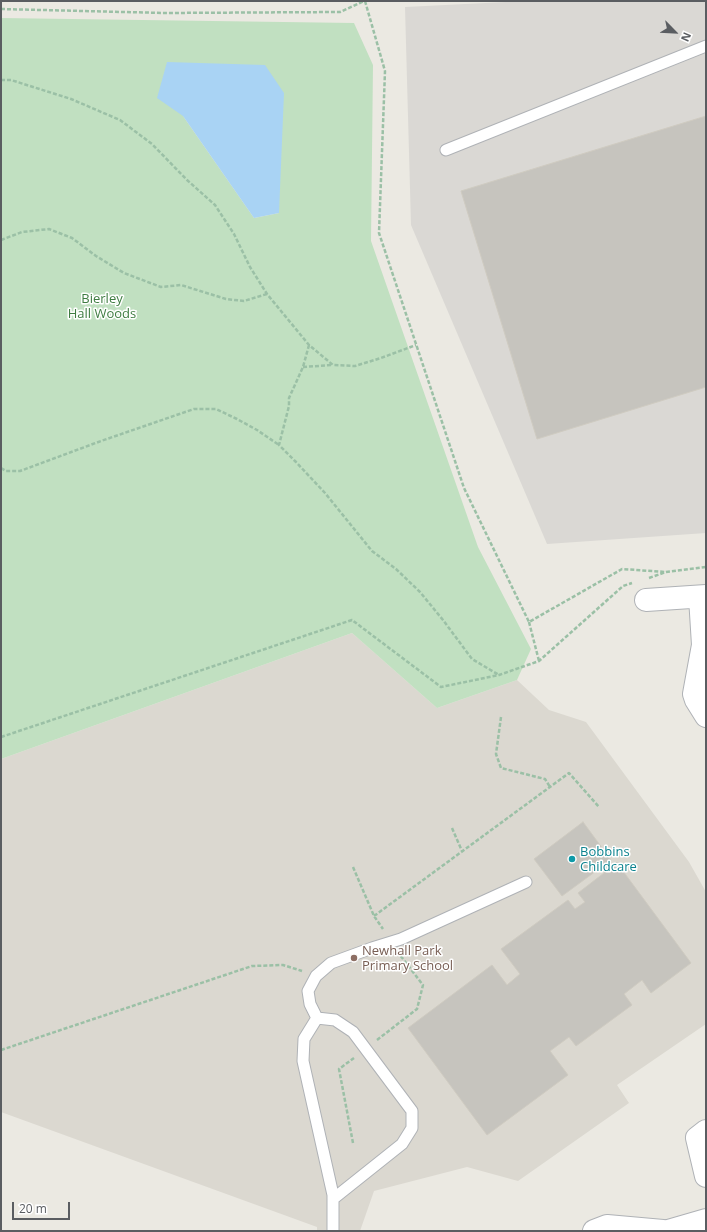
<!DOCTYPE html>
<html>
<head>
<meta charset="utf-8">
<style>
  body { margin:0 }
  #map { position:relative; width:707px; height:1232px; overflow:hidden; background:#ebe9e2; font-family:"Open Sans",sans-serif }
  canvas { display:block }
  .frame { position:absolute; inset:0; border:2px solid #5a5d61; pointer-events:none }
  .north { position:absolute; left:655px; top:12px; width:40px; height:40px; -webkit-text-stroke:3px #fff; paint-order:stroke; rotate:114deg; font-size:11px; font-weight:700; line-height:16px; text-align:center; color:#5a5d61 }
  .north::after { content:''; display:block; margin:auto; width:14px; height:18px; background:#5a5d61; clip-path:polygon(50% 0,100% 100%,50% 72%,0 100%) }
  .scale { position:absolute; left:12px; top:1202px; width:58px; height:18px; box-sizing:border-box; border:2px solid #5a5d61; border-top:0; padding-left:5px; font-size:12px; line-height:14px; white-space:nowrap; color:#5a5d61; -webkit-text-stroke:3px #fff; paint-order:stroke }
</style>
</head>
<body>
<div id="map">
<canvas width="707" height="1232"></canvas>
<div class="frame"></div>
<div class="north">N</div>
<div class="scale">20 m</div>
</div>
<script>
const c = document.querySelector('canvas').getContext('2d');
c.lineJoin = 'round';
function fill(path, color) { c.fillStyle = color; c.fill(path, 'evenodd'); }
const poly = rows => new Path2D(rows.map(r => 'M' + r).join(''));
function stroke(path, color, width, dash) { c.strokeStyle = color; c.lineWidth = width; c.lineCap = dash ? 'butt' : 'round'; c.setLineDash(dash || []); c.stroke(path); }
function drawText(font, color, halo, rows, align = 'center') {
  c.font = font + ' "Open Sans",sans-serif'; c.lineWidth = 3; c.setLineDash([]); c.textBaseline = 'middle'; c.strokeStyle = halo; c.fillStyle = color; for (const [text, x, y, turn = 0] of rows) {
    c.save(); c.translate(x, y); c.rotate((+turn || 0) * Math.PI / 180); c.textAlign = isNaN(turn) ? turn : align; if (halo) c.strokeText(text, 0, 0); c.fillText(text, 0, 0); c.restore();
  }
}
const industrial = poly([
  [526,1,706,1,706,533,547,544,411,225,405,7]
]);
const education = poly([
  [352,633,437,708,517,680,549,710,586,722,689,862,706,892,706,1024,617,1085,629,1103,518,1181,467,1167,374,1191,360,1231,317,1231,317,1227,1,1112,1,759]
]);
const green = poly([
  [1,18,354,23,373,65,371,241,478,547,531,649,517,680,437,708,352,633,1,759],
  [183,116,279,213,254,218]
]);
const water = poly([
  [167,62,265,65,284,93,279,213,254,218,183,116,157,98]
]);
const building = poly([
  [706,116,706,387,537,439,461,191,706,116],
  [583,822,611,860,562,896,534,859,583,822],
  [617,863,691,963,651,993,642,980,624,994,632,1005,576,1046,569,1037,550,1051,568,1075,487,1135,408,1028,492,965,507,985,520,974,501,949,568,900,575,909,585,902,578,893,617,863]
]);
const path = poly([
  [365,1,385,71,379,233,464,488,529,622,622,569,666,572],
  [1,9,165,13,340,12,364,1],
  [1,80,11,80,71,99,120,120,152,144,187,180,215,205,234,234,250,267,267,294,309,345,333,365,355,366,381,358,416,345],
  [1,240,22,232,49,229,72,238,96,256,124,273,161,287,181,285,226,299,244,301,267,294],
  [309,345,303,367,289,398,289,406,279,445,296,462,325,493,372,551,396,569,420,592,443,620,472,659,499,675],
  [303,367,332,365],
  [1,468,6,471,20,471,101,441,194,409,216,409,237,419,257,430,279,445],
  [649,578,666,572,706,567],
  [529,622,539,661],
  [501,717,496,754,501,768,545,779,550,787],
  [1,737,352,620,441,687,499,675,539,661,623,586,632,583],
  [452,828,462,851],
  [353,867,374,916,383,929],
  [374,916,569,773,599,807],
  [377,1040,417,1009,423,985,400,955],
  [1,1050,252,966,283,965,302,971],
  [353,1143,339,1069,354,1058]
]);
const lane = poly([
  [446,150,706,46],
  [317,1018,310,1004,308,991,316,976,331,963,372,948,401,939,526,882],
  [333,1231,333,1195,303,1061,304,1039,317,1018,335,1020,353,1032,412,1111,412,1128,402,1144,333,1199]
]);
const street = poly([
  [700,597,703,645,694,694,696,700,706,716],
  [646,600,706,596],
  [706,1131,697,1138,706,1176],
  [594,1231,607,1226,663,1231],
  [668,1231,706,1220]
]);
const markers = [
  [572,859,4,"#0f9aa8"],
  [354,958,4,"#8d6e63"]
];
const parkNames = [
  ["Bierley",102,299],
  ["Hall Woods",102,314]
];
const cultureNames = [
  ["Bobbins",580,852],
  ["Childcare",580,867]
];
const educationNames = [
  ["Newhall Park",362,951],
  ["Primary School",362,966]
];
fill(industrial, '#dad8d4');
fill(education, '#dbd8d0');
fill(green, '#c1e0c1');
fill(water, '#a9d3f4');
fill(building, '#c6c4be');
stroke(building, '#cfcbc1', 1);
stroke(lane, '#afb2b6', 13);
stroke(street, '#afb2b6', 24);
stroke(path, '#9bc0a6', 2.5, [4, 2]);
stroke(lane, '#fff', 11);
stroke(street, '#fff', 22);
for (const [x, y, r, color] of markers) { const dot = new Path2D(); dot.arc(x, y, r, 0, 2 * Math.PI); c.fillStyle = color; c.fill(dot); stroke(dot, '#fff', 1.5); }
drawText('13px', '#3e7c41', '#fff', parkNames);
drawText('13px', '#0d838f', '#fff', cultureNames, 'left');
drawText('13px', '#785e54', '#fff', educationNames, 'left');
</script>
</body>
</html>
